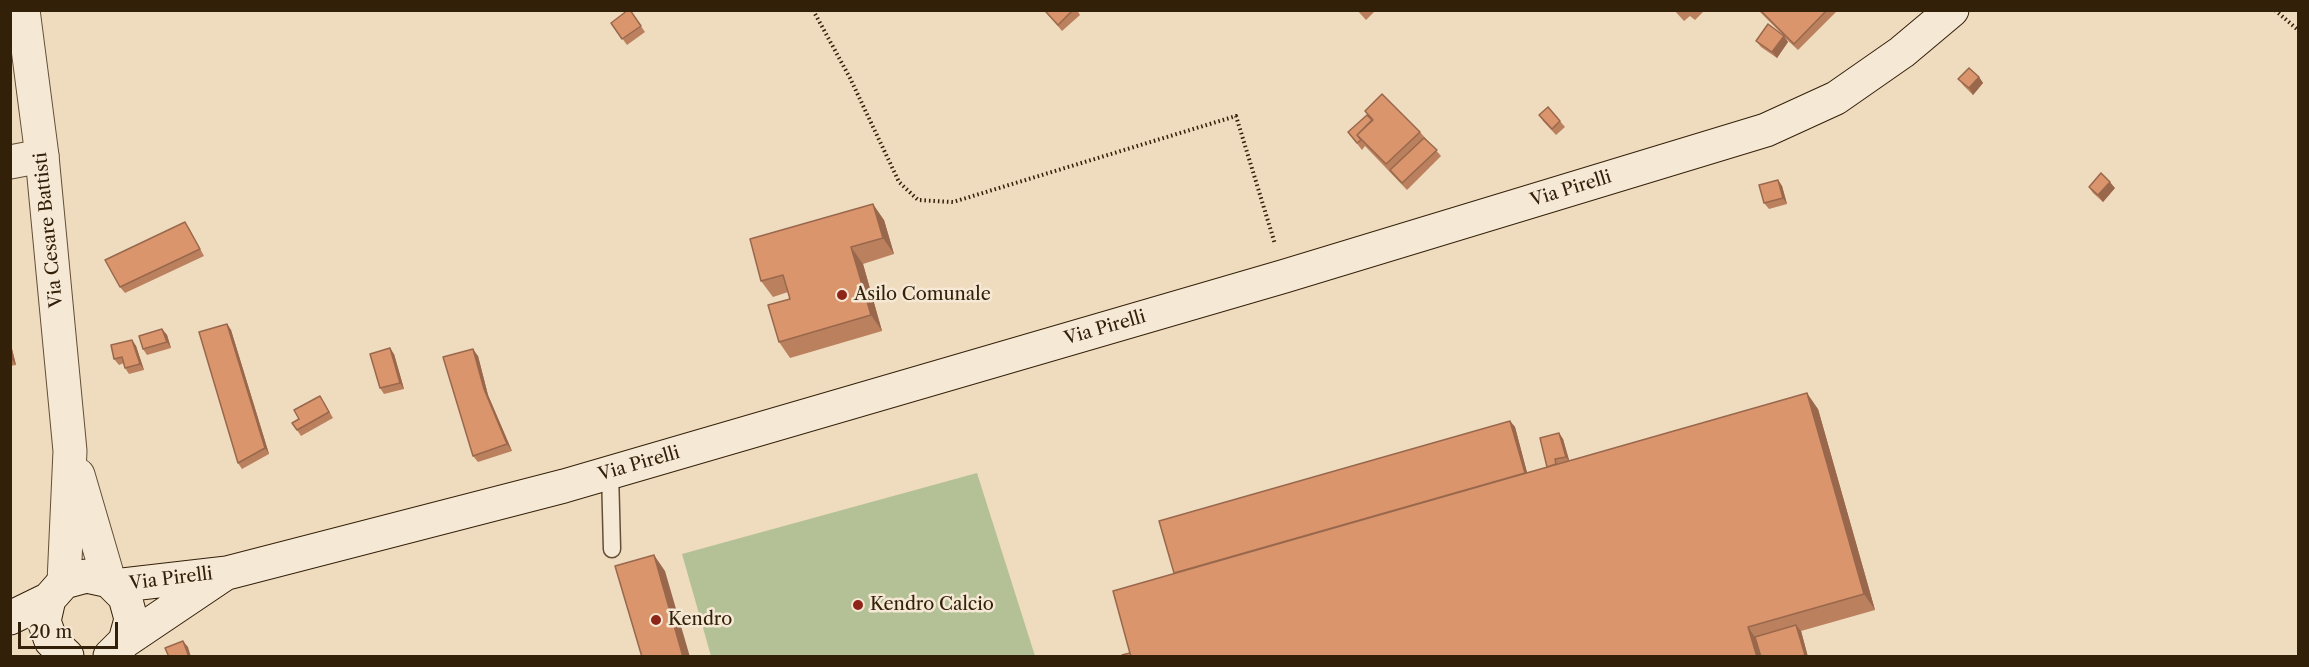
<!DOCTYPE html>
<html>
<head>
<meta charset="utf-8">
<style>
  body { margin:0 }
  #map { position:relative; width:2309px; height:667px; overflow:hidden; background:#efdbbe; font-family:"Libre Caslon Text",serif }
  canvas { display:block }
  .frame { position:absolute; inset:0; border:12px solid #332009; pointer-events:none }
  .scale { position:absolute; left:18px; top:622px; width:100px; height:27px; box-sizing:border-box; border:3px solid #332009; border-top:0; padding-left:8px; font-size:18px; line-height:21px; white-space:nowrap; color:#332009; -webkit-text-stroke:4px #f5e8d5; paint-order:stroke }
</style>
</head>
<body>
<div id="map">
<canvas width="2309" height="667"></canvas>
<div class="frame"></div>
<div class="scale">20 m</div>
</div>
<script>
const c = document.querySelector('canvas').getContext('2d');
c.lineJoin = 'round';
function fill(path, color) { c.fillStyle = color; c.fill(path, 'evenodd'); }
const poly = rows => new Path2D(rows.map(r => 'M' + r).join(''));
function stroke(path, color, width, dash) { c.strokeStyle = color; c.lineWidth = width; c.lineCap = dash ? 'butt' : 'round'; c.setLineDash(dash || []); c.stroke(path); }
function drawText(font, color, halo, rows, align = 'center') {
  c.font = font + ' "Libre Caslon Text",serif'; c.lineWidth = 5; c.setLineDash([]); c.textBaseline = 'middle'; c.strokeStyle = halo; c.fillStyle = color; for (const [text, x, y, turn = 0] of rows) {
    c.save(); c.translate(x, y); c.rotate((+turn || 0) * Math.PI / 180); c.textAlign = isNaN(turn) ? turn : align; if (halo) c.strokeText(text, 0, 0); c.fillText(text, 0, 0); c.restore();
  }
}
const green = poly([
  [977,473,1035,656,711,656,682,554]
]);
const path = poly([
  [813,10,850,78,899,182,918,200,953,202,1236,116,1275,244],
  [2275,10,2298,30]
]);
const service = poly([
  [610,472,612,549]
]);
const minor = poly([
  [10,162,42,156]
]);
const tertiary = poly([
  [23,10,42,156,70,451,64,582],
  [78,475,109,581]
]);
const secondary = poly([
  [114,586,227,573,564,486,1285,276,1766,130,1836,98,1902,52,1952,10],
  [10,618,49,599],
  [125,641,223,575],
  [67,656,51,641,44,621,49,599,64,582,86,576,109,581,125,597,131,619,125,641,110,656]
]);
const wall = poly([
  [630,10,645,32,627,45,611,23],
  [1047,10,1077,10,1080,15,1062,31,1046,12],
  [1357,10,1376,10,1366,20],
  [1674,10,1705,10,1695,20,1690,16,1684,21],
  [1758,10,1838,10,1798,50,1784,37,1788,42,1777,58,1761,47,1756,41,1783,35],
  [1979,77,1983,83,1973,95,1963,85,1958,79],
  [1365,111,1420,132,1441,156,1407,190,1365,146,1362,150,1348,132,1369,117],
  [1539,115,1560,121,1565,127,1556,135,1543,121],
  [1778,180,1782,186,1787,204,1769,209,1764,203],
  [2089,187,2115,188,2103,202,2093,193],
  [884,220,894,254,863,264,882,331,790,358,779,342,790,299,788,292,773,297,761,281],
  [189,228,204,256,125,293,120,287],
  [227,324,231,330,269,454,242,469,238,463],
  [162,329,167,335,171,348,147,355,143,349],
  [132,340,136,346,144,370,129,374,125,368,124,363,119,365,114,359],
  [10,341,16,365,10,366],
  [394,354,404,389,384,394,380,388],
  [478,356,488,395,512,451,478,462,473,456],
  [324,402,333,418,301,436,297,430,299,419],
  [1818,409,1875,610,1801,631,1808,657,1122,657,1130,653,1174,573,1510,421,1515,427,1527,473,1547,467,1559,433,1563,439,1569,461]
]);
const shadedWall = poly([
  [1784,36,1788,42,1777,58,1772,52],
  [1979,77,1983,83,1973,95,1969,88],
  [1778,180,1782,186,1787,204,1783,198],
  [2110,182,2115,188,2103,202,2098,195],
  [873,204,884,220,894,254,883,238],
  [851,247,863,264,882,331,871,315],
  [227,324,231,330,269,454,265,448],
  [162,329,167,335,171,348,167,342],
  [132,340,136,346,144,370,140,364],
  [10,341,16,365,10,357],
  [390,348,394,354,404,389,400,383],
  [473,349,478,356,488,395,512,451,507,444,484,389],
  [1807,393,1818,409,1875,610,1864,594],
  [1510,421,1515,427,1532,491,1528,485],
  [1559,433,1563,439,1570,463,1566,457],
  [654,555,665,571,690,657,683,657],
  [1796,625,1801,631,1808,657,1806,657,1805,655],
  [1748,627,1759,643,1763,657,1757,657],
  [183,641,188,647,191,657,189,657]
]);
const building = poly([
  [628,10,630,10,641,26,622,39,611,23,628,10],
  [1047,10,1073,10,1058,25,1046,12,1047,10],
  [1760,10,1827,10,1794,44,1760,10],
  [1768,24,1784,36,1772,52,1756,41,1768,24],
  [1969,68,1979,77,1969,88,1958,79,1969,68],
  [1382,94,1420,132,1386,164,1357,135,1373,120,1365,111,1382,94],
  [1548,107,1560,121,1552,129,1539,115,1548,107],
  [1367,115,1372,120,1357,135,1361,140,1357,143,1348,132,1367,115],
  [1424,138,1437,150,1402,183,1390,170,1424,138],
  [2101,173,2110,182,2098,195,2089,187,2101,173],
  [1778,180,1783,198,1764,203,1759,185,1778,180],
  [873,204,883,238,851,247,871,315,779,342,768,305,790,299,783,275,761,281,750,239,873,204],
  [185,222,200,249,120,287,105,260,185,222],
  [227,324,265,448,238,463,199,332,227,324],
  [162,329,167,342,143,349,139,336,162,329],
  [132,340,140,364,125,368,122,357,114,359,111,345,132,340],
  [390,348,400,383,380,388,370,354,390,348],
  [473,349,484,389,507,444,473,456,443,357,473,349],
  [1807,393,1864,594,1748,627,1757,657,1131,657,1113,591,1807,393],
  [320,396,329,412,297,430,292,423,299,419,294,410,320,396],
  [1510,421,1525,473,1174,573,1159,521,1510,421],
  [1559,433,1566,457,1555,459,1556,464,1547,467,1540,438,1559,433],
  [654,555,683,657,642,657,615,566,654,555],
  [1796,625,1805,655,1799,657,1761,657,1755,637,1796,625],
  [183,641,189,657,169,657,165,648,183,641],
  [1130,653,1131,657,1122,657,1122,655,1130,653]
]);
const markers = [
  [842,295,6,"#8f2418"],
  [858,605,6,"#8f2418"],
  [656,620,6,"#8f2418"]
];
const streetNames = [
  ["Via Pirelli",1571,189,-17],
  ["Via Cesare Battisti",49,230,-96],
  ["Via Pirelli",1105,328,-16],
  ["Via Pirelli",639,464,-16],
  ["Via Pirelli",171,579,-7]
];
const poiNames = [
  ["Asilo Comunale",854,295],
  ["Kendro Calcio",870,605],
  ["Kendro",668,620]
];
fill(green, '#b4c196');
stroke(service, '#624f36', 19);
stroke(minor, '#624f36', 35);
stroke(tertiary, '#624f36', 35);
stroke(secondary, '#332009', 35);
stroke(path, '#332009', 4, [1.5, 3]);
stroke(service, '#f5e8d5', 16);
stroke(minor, '#f5e8d5', 33);
stroke(tertiary, '#f5e8d5', 33);
stroke(secondary, '#f5e8d5', 33);
fill(wall, '#bb805e');
fill(shadedWall, '#99684c');
fill(building, '#da956d');
stroke(building, '#99684c', 1.5);
for (const [x, y, r, color] of markers) { const dot = new Path2D(); dot.arc(x, y, r, 0, 2 * Math.PI); c.fillStyle = color; c.fill(dot); stroke(dot, '#f5e8d5', 2); }
drawText('18px', '#332009', '#f5e8d5', streetNames);
drawText('18px', '#332009', '#f5e8d5', poiNames, 'left');
</script>
</body>
</html>
